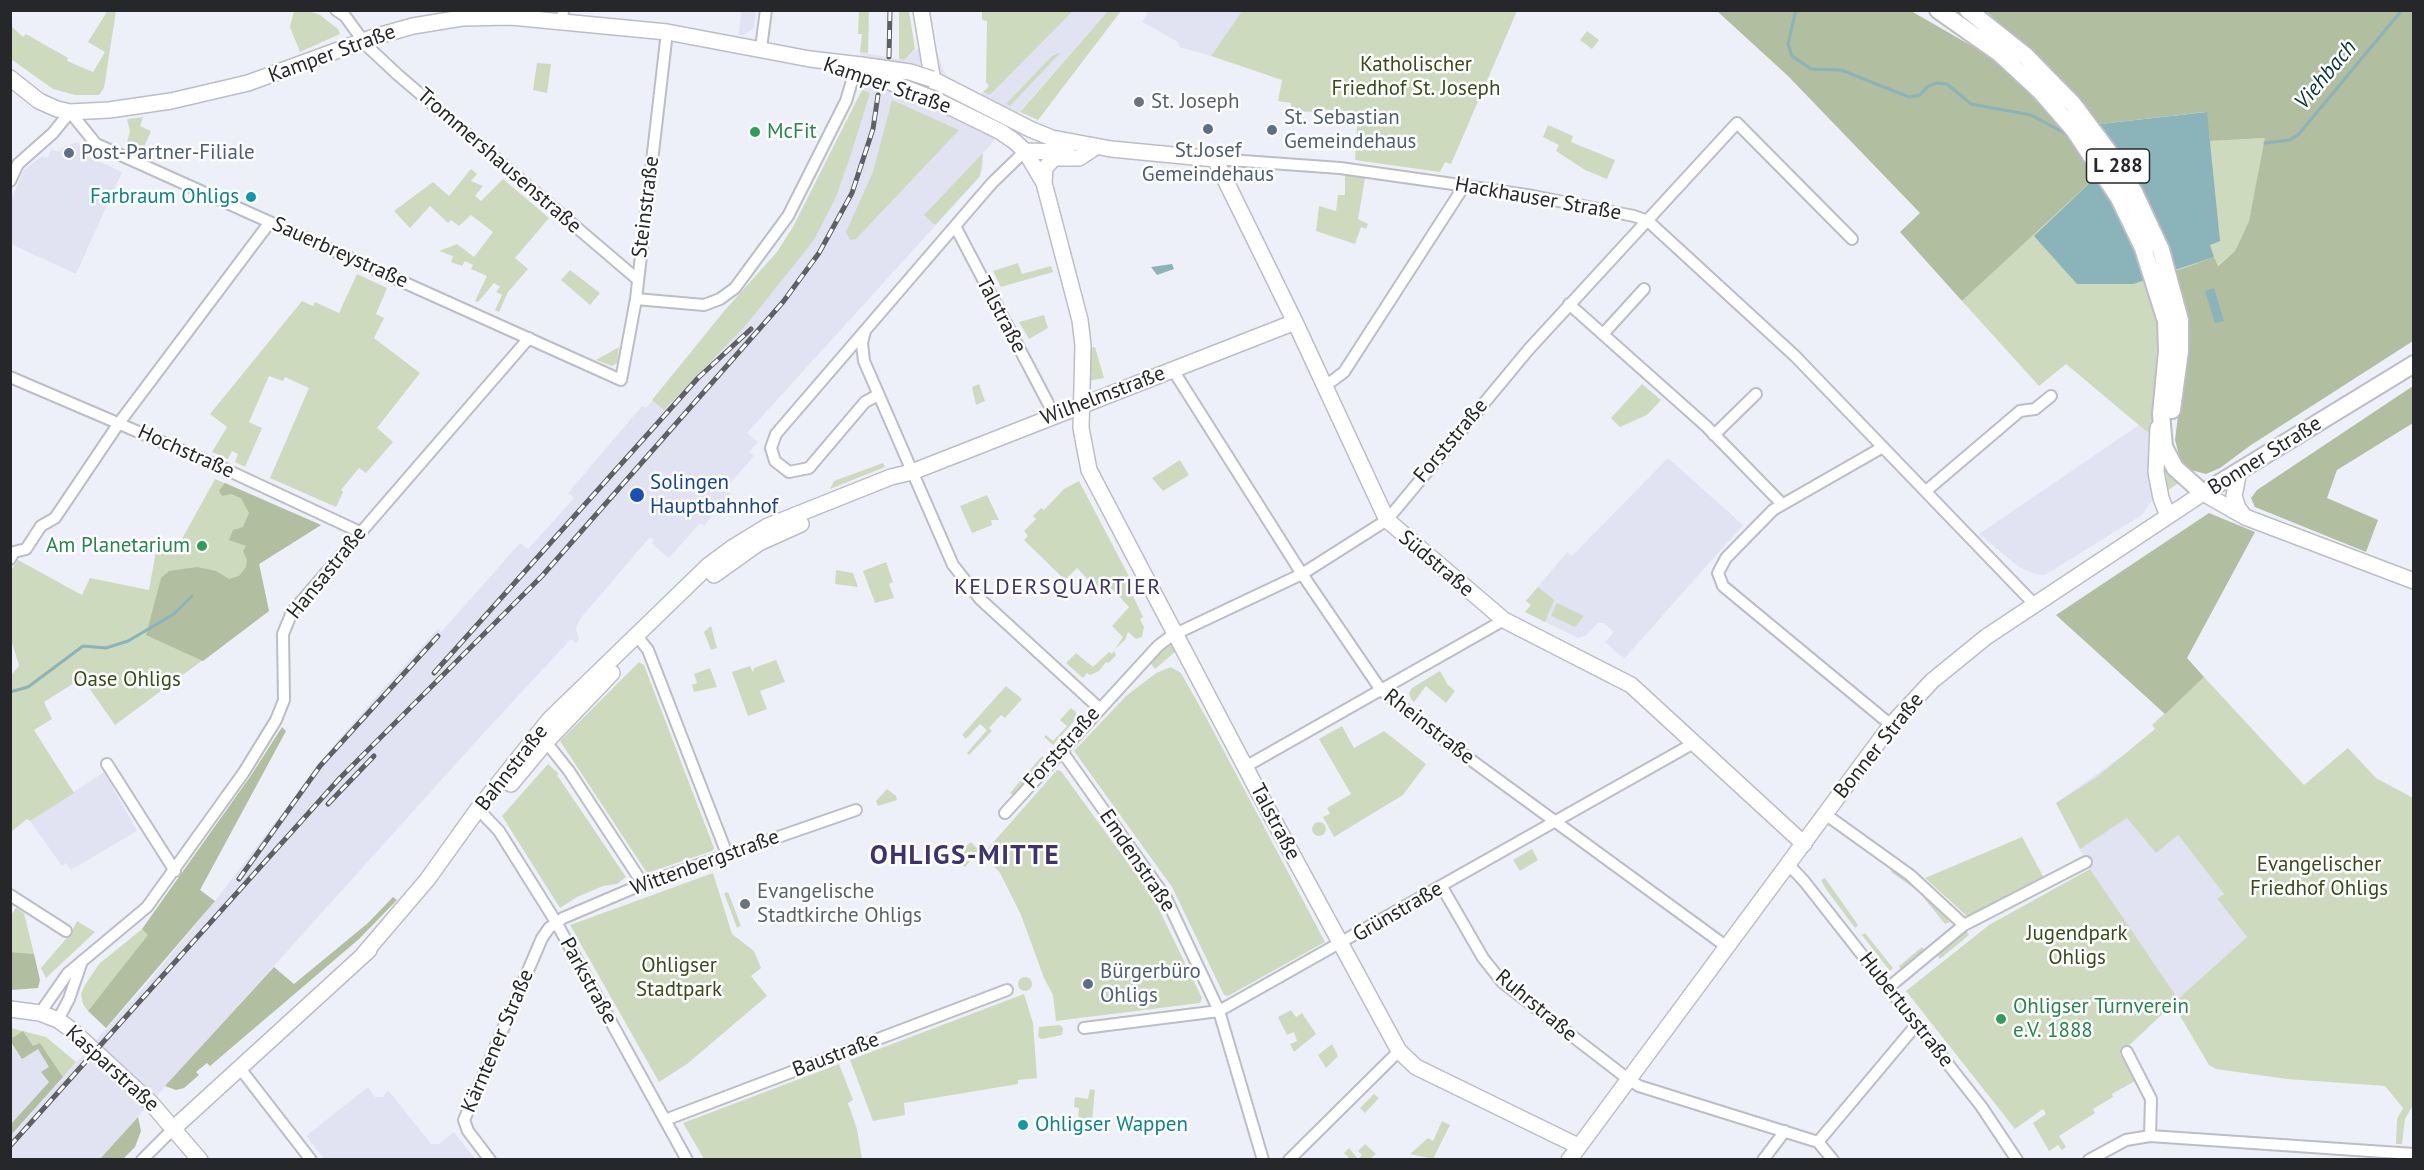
<!DOCTYPE html>
<html>
<head>
<meta charset="utf-8">
<style>
  body { margin:0 }
  #map { position:relative; width:2424px; height:1170px; overflow:hidden; background:#eef0f9; font-family:"PT Sans",sans-serif }
  canvas { display:block }
  .frame { position:absolute; inset:0; border:12px solid #26272a; pointer-events:none }
</style>
</head>
<body>
<div id="map">
<canvas width="2424" height="1170"></canvas>
<div class="frame"></div>
</div>
<script>
const c = document.querySelector('canvas').getContext('2d');
c.lineJoin = 'round';
function fill(path, color) { c.fillStyle = color; c.fill(path, 'evenodd'); }
const poly = rows => new Path2D(rows.map(r => 'M' + r).join(''));
function stroke(path, color, width, dash) { c.strokeStyle = color; c.lineWidth = width; c.lineCap = dash ? 'butt' : 'round'; c.setLineDash(dash || []); c.stroke(path); }
function drawText(font, color, halo, rows, align = 'center') {
  c.font = font + ' "PT Sans",sans-serif'; c.lineWidth = 5; c.setLineDash([]); c.textBaseline = 'middle'; c.strokeStyle = halo; c.fillStyle = color; for (const [text, x, y, turn = 0] of rows) {
    c.save(); c.translate(x, y); c.rotate((+turn || 0) * Math.PI / 180); c.textAlign = isNaN(turn) ? turn : align; if (halo) c.strokeText(text, 0, 0); c.fillText(text, 0, 0); c.restore();
  }
}
const built = poly([
  [741,11,756,11,754,28,744,35,739,35],
  [1073,11,1108,11,983,153,983,169,977,180,747,433,758,442,749,452,754,456,725,489,731,494,704,526,700,523,669,558,651,543,654,540,650,537,580,619,576,629,579,639,576,643,571,639,481,736,100,1159,11,1160,11,1135,150,980,215,901,330,750,379,693,438,629,441,632,520,543,528,549,574,498,568,493,642,406,645,408,648,406,725,310,777,252,793,227,862,90,860,52,903,60,918,48,935,47,946,76,980,95,983,92,990,95],
  [1143,11,1242,11,1211,56,1179,47,1178,42,1142,22,1148,14],
  [78,142,85,155,122,172,76,274,11,244,10,202,24,170,42,156,48,158,51,149,59,152,61,148],
  [2139,425,2152,436,2155,496,2142,515,2045,575,2035,574,2019,567,1979,534],
  [1668,458,1743,525,1624,659,1605,642,1614,632,1604,623,1598,623,1585,636,1578,638,1525,612,1531,605,1526,601,1567,552,1572,556],
  [2125,754,2178,835,2224,894,2217,900,2247,937,2178,1000,2090,869,2056,803],
  [104,772,137,831,71,870,66,863,62,866,30,821],
  [23,1031,40,1043,59,1071,11,1124,11,1039],
  [368,1087,375,1097,383,1097,388,1090,431,1144,439,1144,454,1132,475,1159,324,1159,306,1136]
]);
const green = poly([
  [108,10,116,11,104,88,99,95,75,95,53,89,11,59,11,26,23,37,26,34,68,58,67,61,93,72,105,52,88,42],
  [294,11,309,11,320,15,338,29,340,34,300,52,290,27],
  [859,11,869,11,868,53,860,52,862,34,858,34],
  [899,11,909,11,915,49,904,60,899,59],
  [982,11,982,10,1073,11,990,95,983,92,989,86,986,82,987,21,982,20],
  [1108,11,1121,11,1038,120,1020,112],
  [1242,11,1242,10,1517,11,1451,164,1445,162,1440,172,1355,160,1358,112,1316,109,1316,112,1291,111,1291,103,1278,101,1282,80,1211,56],
  [1587,31,1599,40,1592,49,1580,40],
  [1061,52,1010,106,1006,104,1052,56],
  [537,63,551,64,547,93,533,90],
  [862,90,870,93,850,157,836,197,814,240,746,325,664,410,652,400,725,310,777,252,793,227],
  [892,100,959,130,856,239,850,240,846,232,873,172],
  [2207,112,2210,141,2265,138,2265,147,2249,221,2235,251,2217,266,2214,257,2176,271],
  [143,117,140,126,151,131,142,152,127,142,130,132,127,119],
  [1548,125,1573,136,1571,142,1615,160,1607,179,1585,170,1556,151,1559,145,1543,137],
  [983,153,980,176,935,225,924,215],
  [471,169,477,174,471,181,483,186,475,196,481,201,503,179,549,218,515,258,528,269,508,292,499,312,495,310,502,295,496,292,500,287,494,283,478,302,475,301,487,276,471,269,473,265,465,261,462,266,451,262,453,256,439,251,457,244,474,257,493,232,471,215,459,226,451,220,448,223,430,206,410,228,394,211,433,182,449,196],
  [1345,175,1365,178,1358,219,1368,224,1366,229,1361,227,1355,244,1316,231,1319,206,1336,211,1338,195,1345,195],
  [2096,177,2142,270,2158,326,2152,436,2066,364,2039,386,1962,301],
  [1018,263,1022,274,1051,266,1053,272,1001,287,993,271],
  [570,270,600,293,590,305,561,280],
  [357,274,387,288,376,314,384,318,374,338,420,373,377,428,393,442,366,473,359,468,341,490,343,492,336,507,270,478,309,388,285,377,283,381,269,376,249,422,262,428,245,467,235,462,238,454,232,451,228,459,212,452,227,427,210,414,302,301,313,306,315,302,339,313],
  [1044,315,1048,328,1029,339,1019,322],
  [619,347,617,363,612,366,596,360],
  [1095,347,1104,378,1088,381,1089,348],
  [979,384,985,401,976,405,972,387],
  [1642,384,1661,400,1647,415,1620,427,1611,418],
  [2160,454,2179,483,2165,492],
  [1180,460,1189,475,1163,491,1152,478],
  [883,463,885,467,830,489,834,481],
  [215,479,321,525,259,564,269,611,115,725,82,678,44,702,52,719,34,730,74,793,30,821,27,819,11,832,11,675,19,666,11,639,10,572,18,560,82,595,90,578,149,590,157,546,177,548],
  [1079,481,1134,586,1129,588,1143,617,1140,619,1144,627,1142,637,1136,639,1128,632,1125,640,1115,649,1123,637,1112,626,1129,607,1113,590,1103,582,1099,587,1094,586,1077,568,1065,580,1024,540,1028,536,1024,531,1036,519,1033,516,1041,508,1044,510,1064,489],
  [987,495,999,520,991,520,992,525,972,533,960,506],
  [886,562,893,582,889,584,894,598,875,603,863,571],
  [836,570,853,573,858,587,835,584],
  [1538,587,1554,600,1545,622,1525,612,1531,605,1526,601],
  [1557,603,1584,616,1575,627,1551,616],
  [711,626,717,648,711,650,704,632],
  [1171,645,1176,651,1155,669,1148,660],
  [1114,651,1116,655,1109,663,1106,662,1099,671,1090,675,1087,673,1083,678,1066,663,1076,653,1093,667,1109,652,1112,654],
  [776,660,785,682,760,691,767,709,748,716,732,672,750,666,753,672,754,668],
  [639,662,644,665,714,848,712,851,647,873,560,741],
  [1171,667,1181,673,1207,719,1325,942,1228,996,1224,995,1172,887,1074,751,1126,696,1156,673],
  [710,668,717,687,694,692,692,685,697,683,694,674],
  [1440,671,1448,685,1455,691,1446,703,1426,686,1414,702,1411,699,1409,693,1412,688],
  [2204,677,2304,785,2348,748,2376,778,2413,798,2414,1103,2405,1119,2402,1144,2396,1144,2397,1119,2403,1108,2385,1086,2287,1079,2216,1069,2209,1065,2173,1004,2120,1054,2135,1081,2112,1094,2113,1097,2093,1109,2095,1113,2059,1136,2066,1147,2062,1150,2058,1145,2049,1151,2033,1123,2046,1114,2043,1109,2015,1129,1906,991,1989,925,2090,869,2178,999,2247,937,2217,899,2224,894,2178,835,2156,853,2127,818,2080,849,2056,803,2097,777,2155,729,2152,725],
  [1006,686,1022,699,1005,718,1001,715,989,728,992,731,969,755,967,753,987,730,980,724,966,739,962,735],
  [1071,708,1076,712,1076,719,1053,745,1044,737,1046,735,1053,741,1067,726,1060,720],
  [1342,726,1354,748,1384,731,1426,764,1403,795,1334,837,1323,817,1330,814,1327,808,1351,794,1319,739],
  [1042,756,1046,759,1014,796,1010,793],
  [548,764,559,774,557,775,626,877,617,884,603,886,577,897,560,908,502,816],
  [1057,770,1061,771,1154,899,1202,998,1200,1003,1056,1021,1053,995,1044,978,1021,915,1000,873,983,854],
  [887,789,896,796,897,800,878,806,876,801],
  '1312 829a7 7 0 1 1 14 0a7 7 0 1 1-14 0Z',
  [2022,837,2044,878,1969,918,1925,878],
  [971,842,979,850,965,867,954,856],
  [1532,849,1538,860,1520,871,1513,860],
  [1893,868,1922,890,1950,922,1945,924,1919,892,1891,872],
  [713,873,732,934,754,951,761,968,751,976,767,996,687,1064,659,1082,570,925],
  [1825,878,1858,925,1855,928,1826,889,1821,880],
  [728,892,741,926,737,928,724,893],
  [16,908,24,913,34,954,11,952,11,915],
  [77,921,95,932,46,978,41,968,71,933],
  [142,929,149,935,88,1011,83,1004,81,994,85,985,99,964],
  [1966,930,1969,935,1940,959,1936,954],
  [1865,933,1893,968,1890,971,1862,935],
  [1922,947,1927,952,1902,971,1899,966],
  '1018 984a7 7 0 1 1 14 0a7 7 0 1 1-14 0Z',
  [1024,994,1033,1023,1037,1078,1018,1080,1018,1084,904,1103,905,1115,873,1121,850,1060],
  [1291,1010,1296,1017,1302,1013,1316,1034,1294,1052,1290,1044,1297,1041,1294,1032,1287,1035,1278,1017],
  [1060,1025,1063,1028,1062,1035,1042,1039,1038,1037,1039,1027],
  [11,1028,46,1037,76,1062,63,1077,40,1043,33,1047,11,1039],
  [1332,1044,1338,1056,1326,1068,1318,1055],
  [839,1064,853,1100,848,1103,857,1129,862,1159,704,1159,683,1123],
  [1090,1089,1095,1090,1092,1120,1078,1119,1079,1108,1074,1107,1075,1097,1088,1099],
  [1374,1094,1379,1098,1365,1113,1360,1108],
  [1442,1121,1450,1125,1433,1159,1410,1154,1428,1138,1433,1141],
  [1365,1144,1376,1154,1370,1159,1350,1159,1344,1153,1349,1148,1358,1159,1362,1155,1358,1151]
]);
const forest = poly([
  [1717,11,1911,11,1986,54,2010,74,2059,125,2096,177,1962,301,1900,232,1920,213,1788,76],
  [1986,11,2413,11,2413,341,2251,445,2220,468,2206,474,2191,470,2180,459,2175,440,2184,368,2183,302,2176,271,2214,257,2218,266,2235,251,2249,221,2265,138,2210,141,2206,112,2100,124,2060,77],
  [2413,386,2413,423,2337,470,2327,498,2378,520,2366,552,2255,507,2251,498,2257,490],
  [225,483,321,525,259,564,269,611,203,661,146,635,161,578,169,571,197,567,216,571,229,579,239,576,246,567,247,560,243,551,246,546,229,540,233,530,243,527,249,513,241,498,231,494,222,496,219,491],
  [2209,513,2255,532,2187,658,2204,677,2165,714,2056,615],
  [282,727,286,731,200,890,215,901,106,1028,88,1011,148,935,142,929,252,774],
  [393,897,397,900,359,939,210,1066,207,1063,196,1072,199,1075,184,1088,176,1090,165,1086,274,967,294,984,368,923],
  [11,952,34,954,40,980,38,988,11,990],
  [23,1031,33,1046,40,1043,63,1077,11,1135,11,1124,49,1082,41,1072,49,1067,38,1049,22,1059,11,1042,11,1039],
  [138,1117,141,1131,135,1147,123,1159,100,1159]
]);
const water = poly([
  [2207,112,2220,241,2210,245,2214,257,2133,284,2077,284,2034,236,2096,177,2072,143,2100,124],
  [1172,264,1174,269,1157,275,1151,267],
  [2214,288,2224,321,2215,323,2205,291]
]);
const stream = poly([
  [1796,10,1788,44,1792,56,1811,69,1841,70,1909,97,1920,95,1927,87,1936,83,1947,84,1971,104,2031,115,2068,135],
  [2265,143,2290,140,2298,135,2402,10],
  [10,692,28,687,83,646,106,648,128,641,174,614,192,596]
]);
const street = poly([
  [336,10,345,16,367,46,398,75,637,279],
  [562,20,563,10],
  [761,48,766,10],
  [1215,159,1340,168,1446,183,1533,196,1634,216,1648,221,1795,356,2035,605],
  [10,181,18,164,53,133,70,112,96,144,621,380,636,299,667,32],
  [955,226,1048,403],
  [636,299,704,305,720,299,735,288,788,216,846,101,854,74],
  [1569,304,1706,426,1782,504],
  [865,331,862,343,864,361,953,565,980,599,1099,708],
  [1603,334,1644,289],
  [1173,370,1302,574,1381,690,1445,741,1727,947],
  [10,377,225,469,360,532],
  [1324,387,1344,372,1464,186],
  [878,395,865,402,809,468,789,472,775,461,771,448,776,434,992,183,1025,151],
  [1714,435,1756,394],
  [1883,447,1773,510,1726,558,1718,573,1723,586,1891,725],
  [1926,491,2020,411,2035,409,2051,396],
  [10,559,14,552,26,549,41,526,55,518,119,423,270,222],
  [637,636,648,650,727,854],
  [547,735,546,742,569,771,643,884],
  [1061,750,1166,898,1219,1011,1263,1160],
  [107,764,175,871],
  [1245,767,1504,620],
  [478,809,499,831,556,922,687,1160],
  [1005,813,1158,646,1171,636,1302,574,1387,520,1529,349,1737,123,1852,239],
  [1825,814,1910,875,1964,925],
  [1789,865,1804,881,1981,1106,2017,1160],
  [1442,887,1483,958,1502,982,1628,1079,1639,1086,1818,1142,1833,1160],
  [10,895,66,931],
  [1888,988,1964,925,2086,862],
  [40,1013,68,973,147,907,244,772,276,720,284,700,283,634,292,612,529,338],
  [58,1020,69,999,82,961],
  [1084,1028,1219,1011,1694,743],
  [2127,1052,2151,1099,2150,1136],
  [239,1067,311,1160],
  [665,1120,1007,990],
  [1818,1142,1917,1024],
  [142,1160,174,1128],
  [490,1160,468,1131,464,1120,542,938,549,928,563,918,643,884,856,810],
  [1289,1160,1399,1051],
  [1763,1160,1785,1131],
  [2089,1160,2126,1140,2150,1136,2414,1154]
]);
const secondary = poly([
  [921,10,936,100,1001,132,1014,141,1025,151,1044,183,1080,320,1083,345,1081,428,1089,470,1259,793,1399,1051,1416,1067,1578,1146],
  [10,78,39,101,57,109,70,112,109,110,171,101,248,83,374,37,413,26,462,18,511,17,667,32,810,59,861,65],
  [932,79,1030,129,1052,138,1111,149,1215,159,1295,322,1387,520,1504,620,1631,685,1804,844],
  [1025,151,1067,152],
  [1044,183,1045,168,1054,158,1079,158,1096,147],
  [2158,428,2156,472,2161,498,2168,516],
  [2239,471,2234,496,2238,508,2245,517],
  [714,575,759,543,801,524],
  [511,784,546,742,612,673],
  [362,956,427,880,478,809,549,720,709,565,732,548,768,526,891,477,912,472,1295,322],
  [10,1009,40,1013,58,1020,73,1031,151,1103,200,1160],
  [174,1128,369,950],
  [1569,1160,1891,725,1932,681,1986,637,2203,493,2245,517,2414,581]
]);
const primary = poly([
  [1938,10,1999,53,2041,92,2074,130,2119,198,2143,248,2166,321,2167,351,2161,414,2164,447,2175,468,2203,493,2414,364],
  [1968,10,2026,56,2073,104,2108,151,2134,192,2161,250,2180,320,2180,351,2172,410]
]);
const rail = poly([
  [889,57,890,10],
  [434,673,698,378,751,329],
  [328,804,374,756],
  [239,879,320,766,438,636],
  [10,1146,340,778,542,576,783,302,819,253,852,193,873,129,878,95]
]);
const secondaryBridge = poly([
  [861,65,910,72,932,79],
  [861,76,890,82,936,100]
]);
const markers = [
  [1139,102,6,"#6b7280"],
  [1208,129,6,"#5c6f8a"],
  [1272,130,6,"#5c6f8a"],
  [755,132,6,"#2e9e5b"],
  [69,153,6,"#5c6f8a"],
  [251,197,6,"#0f9aa8"],
  [637,495,8,"#1a4fb4"],
  [202,546,6,"#2e9e5b"],
  [745,904,6,"#6b7280"],
  [1088,984,6,"#5c6f8a"],
  [2001,1019,6,"#2e9e5b"],
  [1023,1125,6,"#0f9aa8"]
];
const shields = [
  [2118,166,63]
];
const shieldNames = [
  ["L 288",2118,166]
];
const streetNames = [
  ["Kamper Straße",332,54,-20],
  ["Kamper Straße",887,86,19],
  ["Trommershausenstraße",499,161,41],
  ["Hackhauser Straße",1538,199,10],
  ["Steinstraße",646,207,-83],
  ["Sauerbreystraße",340,253,24],
  ["Talstraße",1001,315,62],
  ["Wilhelmstraße",1103,396,-21],
  ["Forststraße",1451,441,-50],
  ["Hochstraße",186,452,24],
  ["Bonner Straße",2265,456,-32],
  ["Südstraße",1436,564,40],
  ["Hansastraße",327,573,-51],
  ["Rheinstraße",1429,727,38],
  ["Bonner Straße",1879,746,-51],
  ["Forststraße",1062,748,-48],
  ["Bahnstraße",512,768,-52],
  ["Talstraße",1275,822,62],
  ["Emdenstraße",1137,861,56],
  ["Wittenbergstraße",705,863,-20],
  ["Grünstraße",1398,912,-30],
  ["Parkstraße",588,981,61],
  ["Ruhrstraße",1536,1006,40],
  ["Hubertusstraße",1906,1010,52],
  ["Kärntener Straße",498,1041,-67],
  ["Baustraße",836,1055,-21],
  ["Kasparstraße",112,1069,42]
];
const parkNames = [
  ["Katholischer",1416,65],
  ["Friedhof St. Joseph",1416,89],
  ["Oase Ohligs",127,680],
  ["Evangelischer",2319,865],
  ["Friedhof Ohligs",2319,889],
  ["Jugendpark",2077,934],
  ["Ohligs",2077,958],
  ["Ohligser",679,966],
  ["Stadtpark",679,990]
];
const worshipNames = [
  ["St. Joseph",1151,102],
  ["Evangelische",757,892],
  ["Stadtkirche Ohligs",757,916]
];
const serviceNames = [
  ["St. Sebastian",1284,118],
  ["Gemeindehaus",1284,142],
  ["St.Josef",1208,151,"center"],
  ["Gemeindehaus",1208,175,"center"],
  ["Post-Partner-Filiale",81,153],
  ["Bürgerbüro",1100,972],
  ["Ohligs",1100,996]
];
const leisureNames = [
  ["McFit",767,132],
  ["Am Planetarium",190,546,"right"],
  ["Ohligser Turnverein",2013,1007],
  ["e.V. 1888",2013,1031]
];
const cultureNames = [
  ["Farbraum Ohligs",239,197],
  ["Ohligser Wappen",1035,1125,"left"]
];
const transitNames = [
  ["Solingen",650,483],
  ["Hauptbahnhof",650,507]
];
const waterNames = [
  ["Viehbach",2326,75,-50]
];
const neighbourhoodNames = [
  ["KELDERSQUARTIER",1058,588]
];
const districtNames = [
  ["OHLIGS-MITTE",965,856]
];
fill(built, '#e1e3f3');
fill(green, '#cedabe');
fill(forest, '#b1be9f');
fill(water, '#8ab4b9');
stroke(stream, '#8ab4b9', 3);
stroke(street, '#bcbdc6', 14);
stroke(secondary, '#bcbdc6', 18);
stroke(primary, '#bcbdc6', 20);
stroke(street, '#fff', 10);
stroke(secondary, '#fff', 15);
stroke(primary, '#fff', 16);
stroke(rail, '#5e6064', 5);
stroke(rail, '#fefefe', 3, [9]);
stroke(secondaryBridge, '#bcbdc6', 18, []);
stroke(secondaryBridge, '#fff', 15);
for (const [x, y, r, color] of markers) { const dot = new Path2D(); dot.arc(x, y, r, 0, 2 * Math.PI); c.fillStyle = color; c.fill(dot); stroke(dot, '#fefefe', 2); }
for (const [x, y, w] of shields) { const box = new Path2D(); box.roundRect(x - w / 2, y - 17, w, 34, 4.5); c.fillStyle = '#fefefe'; c.fill(box); stroke(box, '#26272a', 1.5); }
drawText('bold 20px', '#26272a', null, shieldNames);
drawText('21px', '#26272a', '#fefefe', streetNames);
drawText('21px', '#3a4b1b', '#fefefe', parkNames);
drawText('21px', '#5b616d', '#fefefe', worshipNames, 'left');
drawText('21px', '#4e5e75', '#fefefe', serviceNames, 'left');
drawText('21px', '#27864d', '#fefefe', leisureNames, 'left');
drawText('21px', '#0d838f', '#fefefe', cultureNames, 'right');
drawText('21px', '#164399', '#fefefe', transitNames, 'left');
drawText('italic 22px', '#093438', '#fefefe', waterNames);
c.letterSpacing = '1.5px';
drawText('22px', '#3e336f', '#fefefe', neighbourhoodNames);
c.letterSpacing = '0px';
c.letterSpacing = '1.5px';
drawText('bold 27px', '#3e336f', '#fefefe', districtNames);
c.letterSpacing = '0px';
</script>
</body>
</html>
